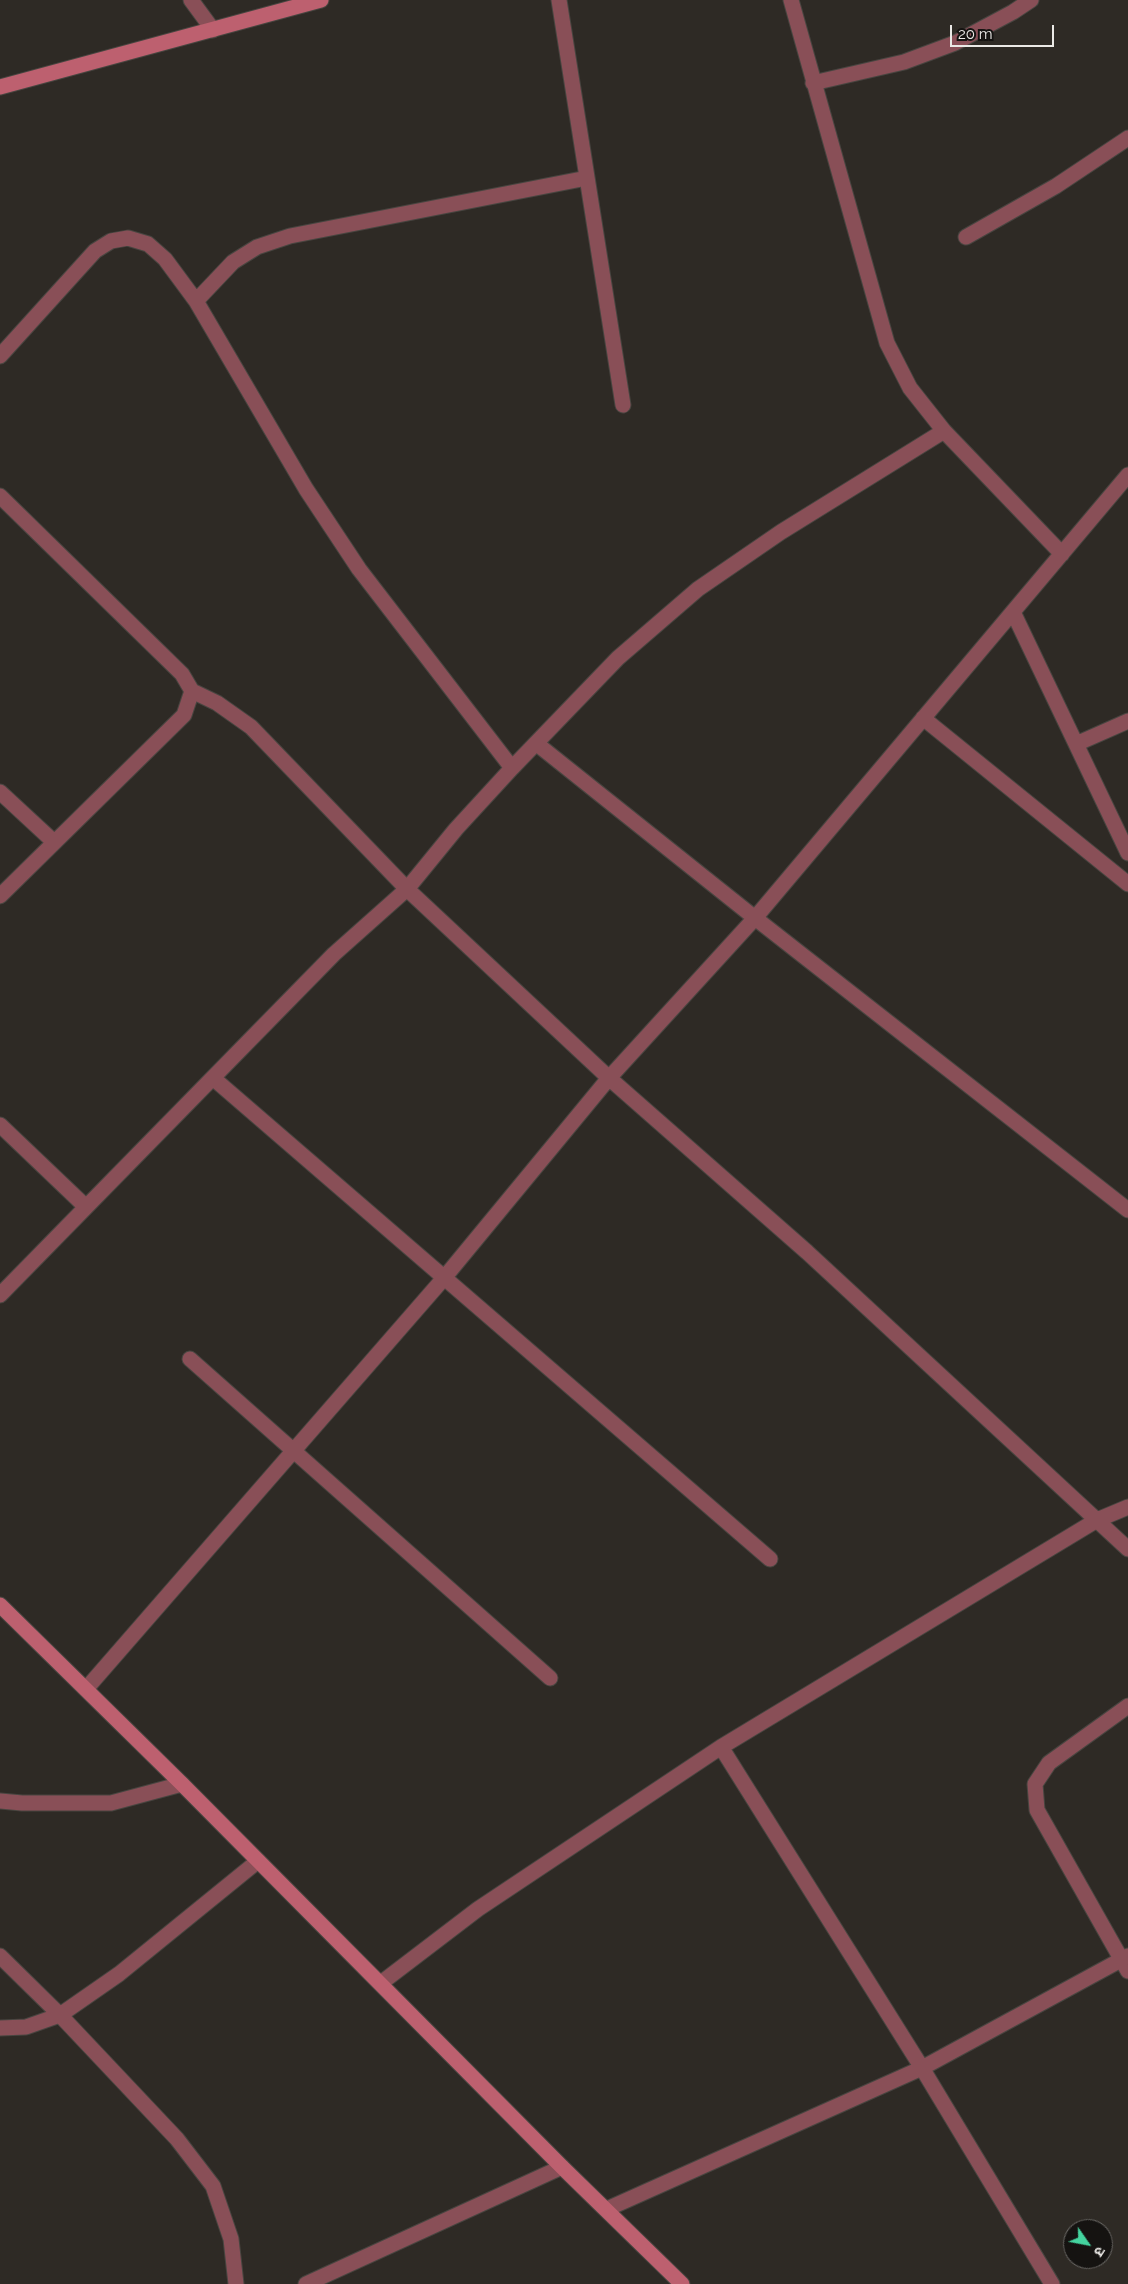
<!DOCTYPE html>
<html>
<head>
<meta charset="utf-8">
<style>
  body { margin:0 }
  #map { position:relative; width:1128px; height:2284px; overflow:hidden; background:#2e2a25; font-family:Raleway,"Noto Sans Devanagari",sans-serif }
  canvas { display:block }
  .north { position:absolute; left:1063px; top:2219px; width:50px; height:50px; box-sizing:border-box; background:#151311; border:1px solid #6b6966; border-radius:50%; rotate:123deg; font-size:14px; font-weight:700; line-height:20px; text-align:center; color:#ebe9e6 }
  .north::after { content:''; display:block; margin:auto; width:18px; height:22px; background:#44d49f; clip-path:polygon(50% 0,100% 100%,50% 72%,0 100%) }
  .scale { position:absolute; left:950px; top:25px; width:104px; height:22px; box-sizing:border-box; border:2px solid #ebe9e6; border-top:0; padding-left:6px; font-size:15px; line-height:18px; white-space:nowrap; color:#ebe9e6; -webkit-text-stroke:4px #151311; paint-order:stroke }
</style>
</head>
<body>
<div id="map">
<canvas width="1128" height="2284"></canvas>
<div class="north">उ</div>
<div class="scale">20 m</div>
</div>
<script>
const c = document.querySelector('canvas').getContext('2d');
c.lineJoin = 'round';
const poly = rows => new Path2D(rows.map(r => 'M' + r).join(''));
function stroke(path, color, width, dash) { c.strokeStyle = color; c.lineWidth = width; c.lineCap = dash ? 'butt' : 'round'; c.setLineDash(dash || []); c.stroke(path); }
const street = poly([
  [191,0,213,30],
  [559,0,623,405],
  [791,0,887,343,910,388,944,431,1062,554],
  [813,83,904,62,955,43,1013,12,1031,0],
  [966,237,1056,186,1128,138],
  [196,301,233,262,257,247,290,236,587,178],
  [0,356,95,251,111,241,128,238,148,244,165,259,196,301,306,489,359,569,512,768],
  [0,496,182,674,192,691,184,715,0,896],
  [1013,612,1128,853],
  [192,691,217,703,251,727,407,889,609,1078,807,1252,1128,1549],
  [923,718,1128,884],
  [537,744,755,918,1128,1210],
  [1076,744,1128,721],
  [0,792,54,842],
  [213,1078,770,1559],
  [0,1125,86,1207],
  [0,1295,334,954,407,889,456,829,512,768,618,658,698,589,781,532,944,431],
  [190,1359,550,1678],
  [86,1689,444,1278,609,1078,755,918,1128,475],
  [1128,1706,1049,1763,1035,1784,1037,1810,1128,1971],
  [721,1747,922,2068,1052,2284],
  [0,1801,22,1803,111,1803,182,1784],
  [0,1956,60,2015,177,2139,213,2186,231,2239,236,2284],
  [381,1983,478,1909,721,1747,1097,1520,1128,1507],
  [0,2028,26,2027,60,2015,119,1974,258,1861],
  [607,2209,922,2068,1128,1956],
  [306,2284,562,2167]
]);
const secondary = poly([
  [0,87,321,0],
  [0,1605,182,1784,562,2167,682,2284]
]);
stroke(street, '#484540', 17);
stroke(secondary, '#484540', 17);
stroke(street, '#894f57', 15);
stroke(secondary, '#bd606f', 15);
</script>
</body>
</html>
